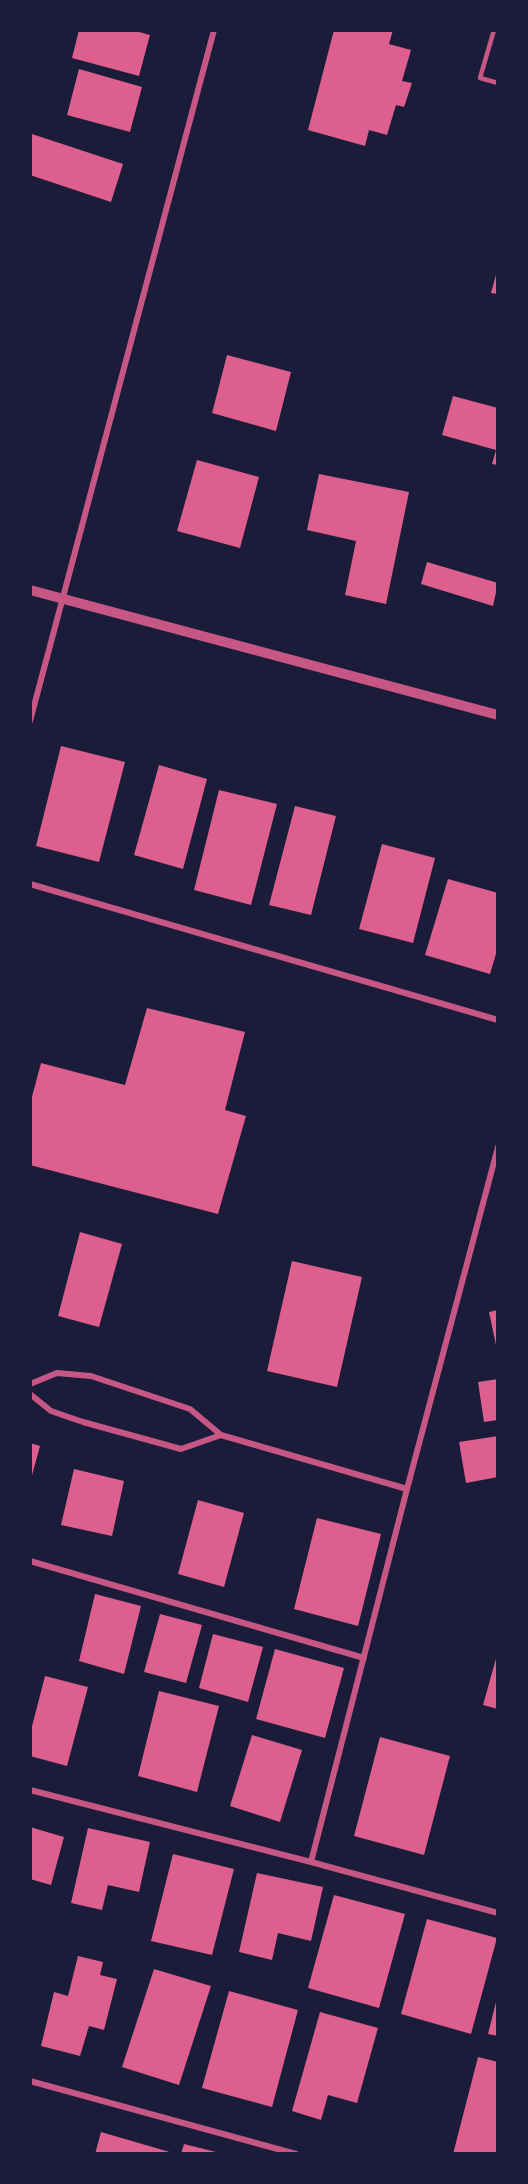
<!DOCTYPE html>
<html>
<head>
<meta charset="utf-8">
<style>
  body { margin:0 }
  #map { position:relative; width:528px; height:2184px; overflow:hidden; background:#1b1b3a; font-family:Spectral,serif }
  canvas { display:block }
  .frame { position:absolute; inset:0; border:32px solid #1b1b3a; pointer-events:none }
</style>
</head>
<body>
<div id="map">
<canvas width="528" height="2184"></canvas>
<div class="frame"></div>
</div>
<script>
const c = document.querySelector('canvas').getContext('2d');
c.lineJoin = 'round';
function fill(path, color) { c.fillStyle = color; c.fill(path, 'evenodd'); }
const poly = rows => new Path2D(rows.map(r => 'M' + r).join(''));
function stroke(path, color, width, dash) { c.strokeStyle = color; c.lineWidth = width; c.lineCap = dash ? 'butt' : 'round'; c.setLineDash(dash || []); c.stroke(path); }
const building = poly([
  [79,30,132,30,150,35,139,76,72,58],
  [334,30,393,30,389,44,411,50,402,81,412,83,404,107,396,105,387,135,369,130,365,146,308,130],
  [79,69,142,87,130,132,67,115],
  [32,134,123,164,111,202,30,175,30,141],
  [497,271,498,271,498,294,491,293],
  [227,355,291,372,276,431,212,413],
  [453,396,498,408,498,465,492,464,496,450,442,435],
  [197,460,259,477,240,548,177,531],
  [319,474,409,492,386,604,345,595,356,541,307,530],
  [427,562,498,583,493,606,421,584],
  [61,746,125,762,99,862,36,846],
  [159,765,207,779,183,869,134,855],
  [219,790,277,804,251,905,194,890],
  [295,806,336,816,311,915,269,905],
  [382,844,435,858,413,943,359,929],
  [448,879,498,893,498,947,490,974,425,955],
  [147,1008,245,1032,225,1110,246,1116,218,1214,30,1165,30,1104,41,1063,125,1085],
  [80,1232,122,1244,99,1327,58,1316],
  [292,1261,362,1277,337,1387,267,1371],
  [498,1310,498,1350,497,1350,489,1312],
  [498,1379,498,1420,484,1422,478,1382],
  [498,1436,498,1477,466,1483,459,1442],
  [30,1443,40,1446,31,1479,30,1479],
  [74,1469,124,1481,112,1536,61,1525],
  [198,1500,244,1513,224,1587,178,1574],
  [317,1518,381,1534,358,1626,294,1609],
  [95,1594,141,1606,124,1674,79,1661],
  [160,1614,202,1625,186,1683,144,1672],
  [213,1634,263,1647,248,1702,199,1688],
  [275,1649,344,1668,325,1738,256,1719],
  [497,1655,498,1655,498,1709,483,1705],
  [45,1676,88,1687,67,1766,30,1756,30,1734],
  [159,1691,219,1706,197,1792,138,1776],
  [252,1735,302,1750,280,1822,230,1806],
  [380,1737,450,1756,424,1855,354,1836],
  [30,1827,64,1837,51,1885,30,1879],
  [88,1828,150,1842,139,1892,108,1885,102,1910,71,1903],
  [173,1854,234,1869,212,1955,151,1941],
  [257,1873,323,1887,311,1941,278,1933,272,1960,239,1952],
  [334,1895,405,1914,379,2008,308,1988],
  [427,1919,497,1938,471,2034,401,2014],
  [78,1956,103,1962,100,1975,117,1979,104,2030,89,2026,80,2056,41,2046,54,1992,68,1996],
  [154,1969,211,1986,179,2085,122,2067],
  [229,1991,298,2010,272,2107,202,2088],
  [497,1998,498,1998,498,2036,488,2034],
  [320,2012,378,2028,357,2103,328,2095,321,2120,292,2111],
  [478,2057,498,2062,498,2154,453,2154],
  [101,2132,173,2153,173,2154,95,2154],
  [184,2144,220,2153,219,2154,181,2154]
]);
const service = poly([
  [494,30,480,78,498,83]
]);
const minor = poly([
  [30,721,214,30],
  [30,884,498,1020],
  [30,1384,57,1373,91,1376,190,1409,221,1435,407,1489],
  [30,1394,51,1411,83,1422,181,1449,221,1435],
  [30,1561,364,1658],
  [30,1790,311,1862,498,1913],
  [311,1862,407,1489,498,1147],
  [30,2081,296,2154]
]);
const tertiary = poly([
  [30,590,498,715]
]);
fill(building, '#dd5f8e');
stroke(service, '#c65784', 4.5);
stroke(minor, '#c65784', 6);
stroke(tertiary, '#c65784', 10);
</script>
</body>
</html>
